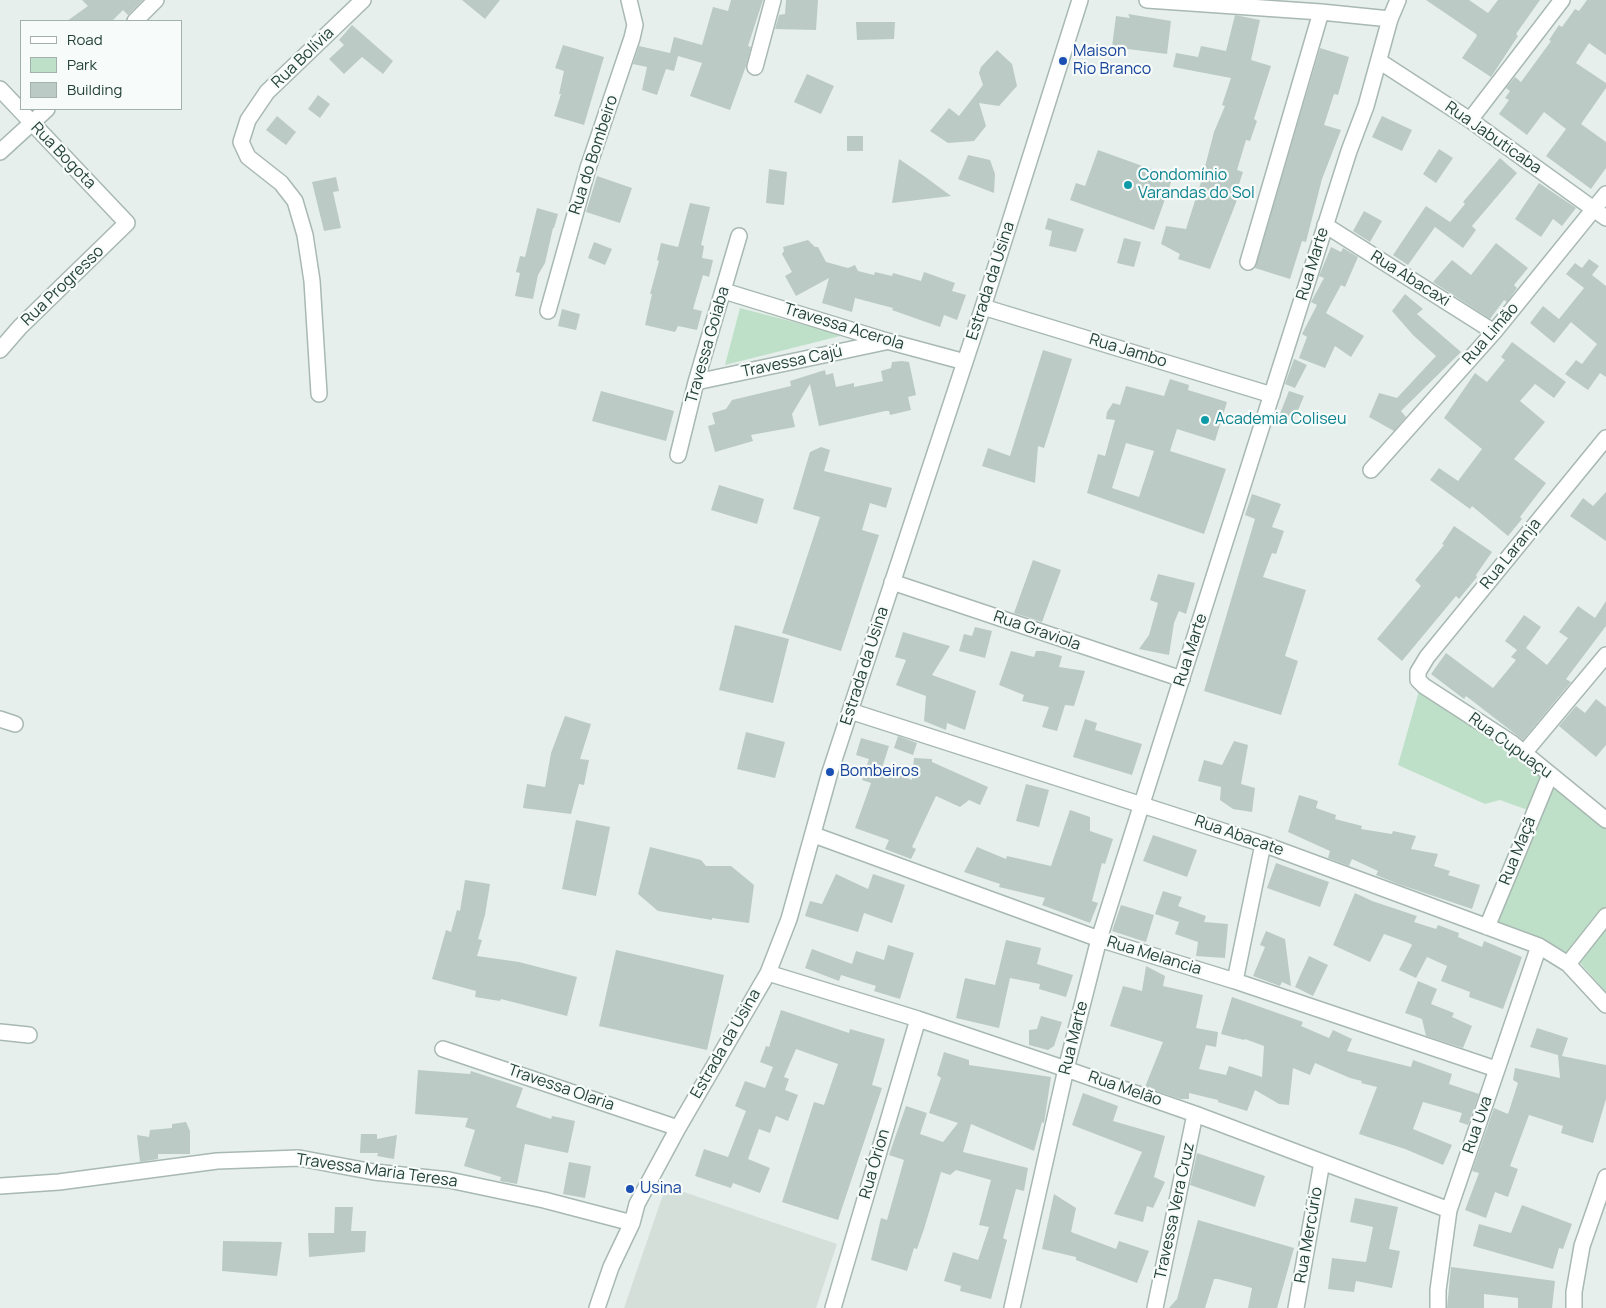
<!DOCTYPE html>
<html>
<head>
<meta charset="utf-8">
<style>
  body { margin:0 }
  #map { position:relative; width:1606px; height:1308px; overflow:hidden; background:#e6efeb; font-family:Manrope,sans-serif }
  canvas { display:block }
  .legend { position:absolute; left:20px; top:20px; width:162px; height:90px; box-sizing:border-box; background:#f7fbf9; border:1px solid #a3b1ad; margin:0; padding:6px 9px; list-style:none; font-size:15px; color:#24423a }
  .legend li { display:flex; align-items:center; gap:10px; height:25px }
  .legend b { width:25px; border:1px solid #a3b1ad }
</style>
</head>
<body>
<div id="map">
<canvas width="1606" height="1308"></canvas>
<ul class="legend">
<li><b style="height:6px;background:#fff"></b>Road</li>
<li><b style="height:14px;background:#bfe0c8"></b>Park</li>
<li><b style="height:14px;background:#bbcac4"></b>Building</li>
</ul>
</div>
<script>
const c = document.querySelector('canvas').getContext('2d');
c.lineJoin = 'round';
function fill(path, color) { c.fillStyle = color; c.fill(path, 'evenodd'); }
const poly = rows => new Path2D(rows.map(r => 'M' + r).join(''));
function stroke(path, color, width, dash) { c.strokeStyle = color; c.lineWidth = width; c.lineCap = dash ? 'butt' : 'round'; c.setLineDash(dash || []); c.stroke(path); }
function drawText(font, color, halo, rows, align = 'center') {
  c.font = font + ' Manrope,sans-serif'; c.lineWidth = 4.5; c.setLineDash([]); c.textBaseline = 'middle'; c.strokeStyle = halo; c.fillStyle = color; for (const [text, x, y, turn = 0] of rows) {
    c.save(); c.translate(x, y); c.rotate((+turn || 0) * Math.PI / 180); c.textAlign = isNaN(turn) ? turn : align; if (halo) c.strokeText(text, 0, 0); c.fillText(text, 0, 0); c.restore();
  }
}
const built = poly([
  [666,1186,837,1244,816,1308,624,1308]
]);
const green = poly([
  [740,308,844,335,725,365],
  [1423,677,1606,813,1606,992,1575,957,1552,945,1496,925,1539,814,1500,800,1485,804,1398,765]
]);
const building = poly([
  [82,0,143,0,128,15,123,10,112,21,67,21,88,6],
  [462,0,500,0,485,19],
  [731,0,763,0,748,46,751,47,746,66,730,110,690,96,702,63,678,56,674,71,666,69,657,95,642,90,647,67,633,64,639,46,670,53,674,37,702,45,713,7,728,11],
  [786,0,818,0,816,30,775,29,779,15,785,14],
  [1426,0,1469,0,1488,13,1498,0,1540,0,1516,34,1518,36,1491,77,1462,58,1477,36,1476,34],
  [1587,0,1606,0,1606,55,1589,43,1576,63,1606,83,1606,88,1581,124,1606,142,1606,168,1591,189,1546,156,1566,129,1544,112,1527,135,1499,114,1509,100,1505,98,1510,91,1506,88,1515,77,1521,82,1551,41,1549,40,1559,25,1562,27,1575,9,1579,11],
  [1128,14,1171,21,1167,54,1112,47,1116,16,1130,18],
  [1235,15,1260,20,1251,60,1271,66,1254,119,1257,121,1250,141,1246,140,1237,170,1243,172,1234,199,1237,200,1210,269,1178,259,1180,254,1161,244,1166,226,1186,229,1201,182,1214,132,1225,106,1222,105,1231,78,1173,67,1176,53,1198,57,1201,46,1226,51],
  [856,22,895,22,894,39,857,40],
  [352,25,393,61,383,74,362,57,344,74,329,59,344,45,339,40],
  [563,45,604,57,584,125,554,116,561,94,559,94,564,71,555,68],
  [1320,48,1349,57,1338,95,1334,94,1324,125,1341,130,1322,179,1306,242,1302,241,1290,279,1255,268],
  [997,50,1012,64,1017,86,999,106,979,103,986,126,974,141,948,143,930,131,949,108,959,116,983,85,979,73,981,67],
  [807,74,834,86,821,114,794,102],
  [318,95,330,104,320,118,308,109],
  [277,116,296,132,286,145,266,130],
  [1382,116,1412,130,1402,151,1372,137],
  [847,136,863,136,863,151,847,151],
  [1439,149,1453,158,1436,183,1423,174],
  [1098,150,1173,177,1154,230,1070,200,1076,183,1085,186],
  [968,155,990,160,995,174,994,193,958,179],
  [1500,158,1517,173,1472,226,1476,230,1463,248,1435,227,1408,265,1393,255,1426,206,1450,222,1465,204,1463,202],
  [899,159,924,176,951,196,892,203],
  [769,169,787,172,784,205,766,203],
  [597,176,632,188,620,223,586,212],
  [336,177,339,191,333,192,341,228,324,231,312,182],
  [1539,183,1576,208,1562,226,1553,219,1541,237,1515,219],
  [690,203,710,207,701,245,704,246,702,258,713,260,709,277,703,275,693,309,702,311,697,330,678,326,675,332,645,325,652,294,650,294,659,261,657,260,661,243,678,247],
  [537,208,558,214,554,228,553,228,545,263,538,275,533,299,515,296,520,273,516,272,520,256,525,257],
  [1364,211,1382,221,1370,242,1353,231],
  [1048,218,1084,229,1076,252,1049,246,1052,231,1045,229],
  [1124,238,1141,242,1134,267,1117,263],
  [808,240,815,247,818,247,826,262,848,268,855,265,858,271,874,275,875,272,892,276,893,273,921,281,924,272,955,283,952,291,966,295,957,320,944,315,940,327,892,310,893,308,855,298,852,312,822,303,829,278,796,296,785,276,792,272,782,254,784,251,783,247],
  [594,242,612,249,605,265,588,258],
  [1496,243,1528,268,1514,285,1517,288,1507,302,1504,300,1490,319,1433,282,1452,260,1471,275],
  [1331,247,1341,252,1343,248,1358,257,1345,287,1341,285,1326,313,1364,336,1351,357,1335,346,1325,368,1299,358,1307,337,1302,334,1317,305,1311,302,1324,278,1319,276],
  [1589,259,1599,266,1592,275,1606,286,1606,377,1600,373,1588,390,1565,374,1576,360,1582,364,1597,344,1571,322,1554,343,1530,323,1543,306,1559,319,1584,288,1566,274,1575,263,1582,268],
  [1405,294,1423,309,1417,314,1461,352,1401,411,1406,417,1394,431,1369,417,1379,393,1397,398,1436,356,1413,335,1392,311],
  [562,309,580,314,576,330,558,326],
  [1512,342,1566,382,1554,398,1535,384,1520,401,1545,422,1514,459,1546,483,1520,517,1522,519,1508,536,1472,506,1470,509,1430,480,1439,468,1458,481,1482,449,1444,418,1475,373,1487,382,1505,360,1501,357],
  [1043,350,1072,359,1044,448,1038,446,1035,483,982,466,988,448,1010,456],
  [1294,359,1307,365,1295,388,1285,384],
  [902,361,909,362,916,395,908,397,911,410,890,415,889,411,885,411,819,426,810,384,792,414,795,427,751,435,753,441,715,452,708,426,715,424,712,413,726,409,732,400,791,386,790,381,825,370,826,375,833,373,836,387,854,383,854,387,883,381,881,371,891,368,892,362],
  [1170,379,1189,385,1188,390,1227,402,1215,441,1177,429,1170,451,1226,469,1204,534,1087,493,1098,454,1105,456,1115,420,1106,419,1107,412,1113,403,1120,405,1126,386,1164,396],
  [1126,443,1154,451,1139,497,1112,488],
  [601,391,674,411,666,441,592,421],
  [1289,391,1304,396,1293,422,1279,416],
  [821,447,830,450,824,471,892,488,886,508,870,503,862,530,879,535,841,651,782,633,820,517,793,509,810,452],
  [719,485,764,499,757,524,711,510],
  [1606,492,1606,541,1570,516,1583,498,1593,506],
  [1252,494,1281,504,1272,527,1284,531,1276,554,1272,553,1263,577,1306,590,1285,656,1298,661,1281,715,1204,691,1255,519,1245,515],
  [1454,526,1492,552,1476,575,1477,577,1459,599,1456,596,1402,661,1377,639,1421,586,1415,580,1444,545,1442,544],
  [1033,560,1061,570,1042,622,1014,613],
  [1158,574,1195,583,1186,614,1179,611,1174,623,1169,655,1139,649,1149,635,1158,603,1150,600],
  [1606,601,1606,626,1566,679,1571,682,1523,740,1466,696,1464,699,1431,674,1446,653,1493,688,1516,660,1511,657,1517,650,1505,641,1524,615,1541,627,1526,648,1547,665,1568,638,1559,632,1578,606,1595,618],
  [735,625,789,639,773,703,719,690],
  [975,627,992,631,985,658,959,651,964,634,972,636],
  [903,632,950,646,932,675,976,691,965,730,947,723,946,730,924,721,926,696,896,685,906,660,895,657],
  [1011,651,1034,657,1036,651,1043,651,1062,656,1059,667,1085,671,1074,706,1065,705,1057,731,1042,727,1049,707,1022,701,1024,695,999,685],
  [1596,699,1606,707,1606,745,1596,757,1559,726,1576,706,1585,713],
  [565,716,591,724,580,759,589,760,584,785,579,784,571,814,523,808,527,784,545,787,551,753],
  [1085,719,1097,723,1095,730,1142,744,1132,775,1073,757],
  [746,732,785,742,775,778,737,769],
  [898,736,917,743,913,755,894,748],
  [861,738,889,746,882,768,912,780,914,758,932,759,932,762,988,787,980,805,969,800,960,807,936,796,912,847,916,849,911,859,885,849,889,840,855,828,871,783,862,780,869,759,856,755],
  [1234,741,1248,745,1241,784,1255,788,1252,812,1233,809,1220,800,1221,787,1198,781,1204,760,1222,765],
  [1026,784,1049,790,1039,827,1016,821],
  [1299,795,1318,801,1316,808,1336,815,1335,819,1362,826,1361,829,1392,834,1393,831,1416,836,1411,849,1438,854,1434,866,1450,871,1448,875,1480,885,1472,909,1398,884,1376,875,1378,871,1352,859,1349,866,1328,858,1330,851,1288,832],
  [1070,810,1090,817,1090,831,1113,839,1105,864,1102,863,1092,901,1098,903,1090,923,1042,905,1045,898,999,887,1000,884,964,872,977,847,1006,859,1007,856,1051,866],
  [576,820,610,827,596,896,562,889],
  [1153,835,1197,850,1187,877,1143,861],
  [650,847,701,860,706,866,731,866,754,885,749,923,712,918,712,920,658,911,638,894],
  [1276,863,1329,882,1320,907,1267,888],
  [836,874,868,889,873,874,905,885,892,923,864,913,858,932,805,916,810,901,822,904],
  [465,880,490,884,485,915,478,939,482,940,477,956,519,962,577,977,567,1016,501,999,500,1001,475,997,476,991,432,979,446,930,451,932,457,910,460,911],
  [1163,891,1182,897,1178,906,1206,916,1204,922,1228,924,1225,958,1196,956,1198,942,1175,934,1179,922,1155,914],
  [1355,893,1372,901,1417,916,1414,922,1436,929,1438,925,1459,933,1458,937,1482,947,1484,941,1522,957,1503,1009,1469,997,1470,992,1441,981,1447,966,1427,957,1416,978,1399,970,1412,945,1409,943,1384,934,1370,962,1333,945],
  [1121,905,1154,915,1146,942,1112,931],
  [1266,931,1285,939,1291,986,1282,982,1280,986,1253,976,1265,947,1260,945],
  [1006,940,1041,948,1037,964,1073,975,1066,997,1039,989,1040,984,1010,978,999,1028,956,1018,965,978,995,985],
  [888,945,914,953,900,999,874,991,876,986,841,975,839,981,805,968,812,949,852,964,856,951,884,960],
  [616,950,724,975,707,1050,599,1026],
  [1309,956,1328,965,1313,996,1295,987],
  [1146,966,1165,976,1163,986,1203,995,1196,1028,1218,1032,1216,1047,1206,1045,1199,1069,1226,1075,1229,1066,1262,1077,1264,1046,1245,1039,1244,1040,1221,1034,1232,997,1303,1022,1301,1026,1329,1038,1333,1030,1352,1039,1347,1051,1411,1067,1413,1060,1452,1074,1449,1084,1479,1094,1468,1125,1459,1122,1462,1113,1423,1102,1413,1129,1452,1145,1443,1165,1405,1149,1359,1134,1377,1087,1361,1083,1362,1081,1350,1078,1315,1063,1310,1075,1293,1068,1289,1105,1279,1104,1255,1090,1247,1111,1218,1102,1218,1100,1189,1093,1189,1099,1180,1099,1145,1087,1163,1042,1110,1026,1123,986,1142,991],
  [1418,981,1437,989,1431,1004,1454,1013,1452,1017,1472,1026,1463,1048,1426,1036,1422,1019,1405,1013],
  [781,1010,849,1033,850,1029,885,1039,872,1085,882,1088,838,1220,782,1202,814,1102,824,1105,838,1064,796,1049,784,1077,789,1079,785,1090,798,1095,788,1121,776,1116,770,1133,759,1129,748,1159,770,1168,760,1193,733,1183,731,1188,695,1176,704,1149,728,1157,746,1111,735,1106,745,1081,765,1088,773,1067,760,1062,766,1046,769,1047],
  [1041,1016,1062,1022,1054,1046,1048,1050,1029,1045,1029,1030,1037,1029],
  [1537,1028,1568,1038,1562,1056,1606,1065,1606,1099,1593,1143,1561,1133,1563,1126,1529,1115,1510,1166,1518,1169,1508,1197,1495,1192,1486,1218,1465,1210,1479,1173,1472,1171,1494,1108,1508,1114,1518,1083,1513,1080,1515,1068,1560,1078,1558,1055,1530,1047],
  [944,1052,969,1060,969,1065,1051,1077,1044,1123,1042,1122,1034,1151,971,1124,963,1152,1028,1168,1024,1191,1016,1189,1003,1238,1007,1240,991,1299,960,1291,961,1286,944,1281,953,1252,978,1260,989,1227,979,1225,991,1180,956,1170,950,1175,941,1172,924,1229,917,1249,914,1248,907,1271,871,1260,881,1218,887,1220,904,1160,889,1155,906,1106,927,1113,920,1134,943,1142,958,1123,929,1113,941,1078,937,1075],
  [418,1070,470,1074,471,1071,523,1088,516,1107,551,1119,552,1116,575,1121,568,1153,525,1144,517,1184,500,1181,501,1177,464,1166,475,1130,465,1127,468,1118,415,1114],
  [1083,1093,1118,1106,1113,1121,1165,1136,1154,1177,1165,1182,1153,1208,1147,1206,1143,1222,1114,1214,1142,1152,1072,1125],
  [186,1122,190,1131,190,1154,158,1154,158,1159,140,1162,137,1135,149,1137,150,1130,172,1128,172,1124],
  [361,1134,377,1134,377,1139,397,1135,394,1159,377,1156,378,1153,360,1153],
  [1197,1153,1265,1176,1255,1207,1190,1185],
  [569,1162,591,1166,585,1198,563,1194],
  [1054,1194,1076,1208,1071,1232,1116,1249,1119,1241,1149,1251,1137,1283,1076,1260,1076,1257,1042,1249],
  [1355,1198,1398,1207,1389,1249,1400,1251,1392,1288,1356,1281,1354,1292,1328,1289,1332,1258,1366,1262,1373,1227,1350,1222],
  [1522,1205,1572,1224,1563,1249,1559,1248,1553,1269,1473,1246,1479,1224,1511,1233],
  [335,1207,353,1207,351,1231,366,1231,365,1252,309,1257,308,1233,334,1233],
  [1198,1220,1294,1248,1277,1308,1248,1308,1252,1288,1218,1279,1214,1279,1205,1308,1169,1308,1177,1299],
  [223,1241,282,1242,277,1276,222,1271],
  [1451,1267,1555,1281,1552,1308,1518,1308,1518,1298,1484,1294,1484,1308,1447,1308]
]);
const minor = poly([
  [1147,0,1321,12,1390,19],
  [135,21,156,0],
  [1379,61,1470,120,1606,218],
  [755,67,773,0],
  [0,89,127,223,20,327,0,350],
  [1470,120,1562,0],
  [0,152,47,109],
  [1325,225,1494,332],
  [1248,262,1321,12],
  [724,291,887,341,965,362],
  [983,307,1272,395],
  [548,311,588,168,632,38,635,25,629,0],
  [696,382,885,342],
  [319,394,312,281,305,235,295,201,281,183,248,157,241,142,248,120,267,92,363,0],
  [1606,438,1427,657,1418,672,1418,680,1424,686,1512,743,1606,820],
  [678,455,696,382,739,236],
  [1371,470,1494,332,1606,194],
  [892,582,1182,679],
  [850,711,1263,844,1539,946,1568,964,1606,1005],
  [0,719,15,724],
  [1524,753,1606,655],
  [814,835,1099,939,1235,981,1496,1069],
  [1487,927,1550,775],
  [1568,964,1606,916],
  [768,973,918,1019,1066,1069,1195,1114,1449,1210],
  [1235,981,1263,844],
  [0,1032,29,1035],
  [443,1049,678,1128],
  [0,1186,59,1182,217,1161,299,1158,374,1172,449,1180,544,1200,632,1223],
  [597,1308,611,1267,632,1223,637,1204,678,1128,768,973,789,919,830,772,983,307,1080,0],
  [833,1308,918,1019],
  [1012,1308,1066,1069,1099,939,1349,151,1366,106,1390,19,1398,0],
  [1155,1308,1195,1114],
  [1296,1308,1322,1162],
  [1438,1308,1438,1290,1449,1210,1539,946],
  [1574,1308,1574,1292,1582,1246,1606,1177]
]);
const markers = [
  [1063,61,5,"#1a4fb4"],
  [1128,185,5,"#0f9aa8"],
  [1205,420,5,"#0f9aa8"],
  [830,772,5,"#1a4fb4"],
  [630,1189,5,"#1a4fb4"]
];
const transitNames = [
  ["Maison",1073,52],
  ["Rio Branco",1073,70],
  ["Bombeiros",840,772],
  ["Usina",640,1189]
];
const streetNames = [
  ["Rua Bolívia",303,58,-44],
  ["Rua Jabuticaba",1493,138,35],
  ["Rua do Bombeiro",594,155,-72],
  ["Rua Bogota",63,156,46],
  ["Rua Marte",1313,264,-73],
  ["Rua Abacaxi",1410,279,32],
  ["Estrada da Usina",991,281,-72],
  ["Rua Progresso",63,286,-44],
  ["Travessa Acerola",844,327,17],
  ["Rua Limão",1491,334,-49],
  ["Travessa Goiaba",708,345,-74],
  ["Rua Jambo",1128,351,17],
  ["Travessa Cajú",792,362,-12],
  ["Rua Laranja",1511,554,-51],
  ["Rua Graviola",1037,631,19],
  ["Rua Marte",1191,650,-72],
  ["Estrada da Usina",865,666,-72],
  ["Rua Cupuaçu",1510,746,36],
  ["Rua Abacate",1239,836,19],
  ["Rua Maçã",1518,851,-68],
  ["Rua Melancia",1154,956,17],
  ["Rua Marte",1074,1038,-76],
  ["Estrada da Usina",726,1044,-60],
  ["Travessa Olaria",561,1088,19],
  ["Rua Melão",1125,1089,19],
  ["Rua Uva",1478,1125,-71],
  ["Rua Órion",875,1164,-74],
  ["Travessa Maria Teresa",377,1171,8],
  ["Travessa Vera Cruz",1175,1211,-78],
  ["Rua Mercúrio",1309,1235,-80]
];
const cultureNames = [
  ["Condomínio",1138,176],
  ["Varandas do Sol",1138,194],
  ["Academia Coliseu",1215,420]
];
fill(built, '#d4dfda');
fill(green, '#bfe0c8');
fill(building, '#bbcac4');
stroke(minor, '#a8b8b2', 18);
stroke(minor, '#fff', 15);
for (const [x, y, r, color] of markers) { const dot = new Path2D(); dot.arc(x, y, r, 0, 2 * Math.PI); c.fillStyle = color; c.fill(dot); stroke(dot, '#f7fbf9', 2); }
drawText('16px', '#164399', '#f7fbf9', transitNames, 'left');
drawText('16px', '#24423a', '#f7fbf9', streetNames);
drawText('16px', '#0d838f', '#f7fbf9', cultureNames, 'left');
</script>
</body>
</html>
